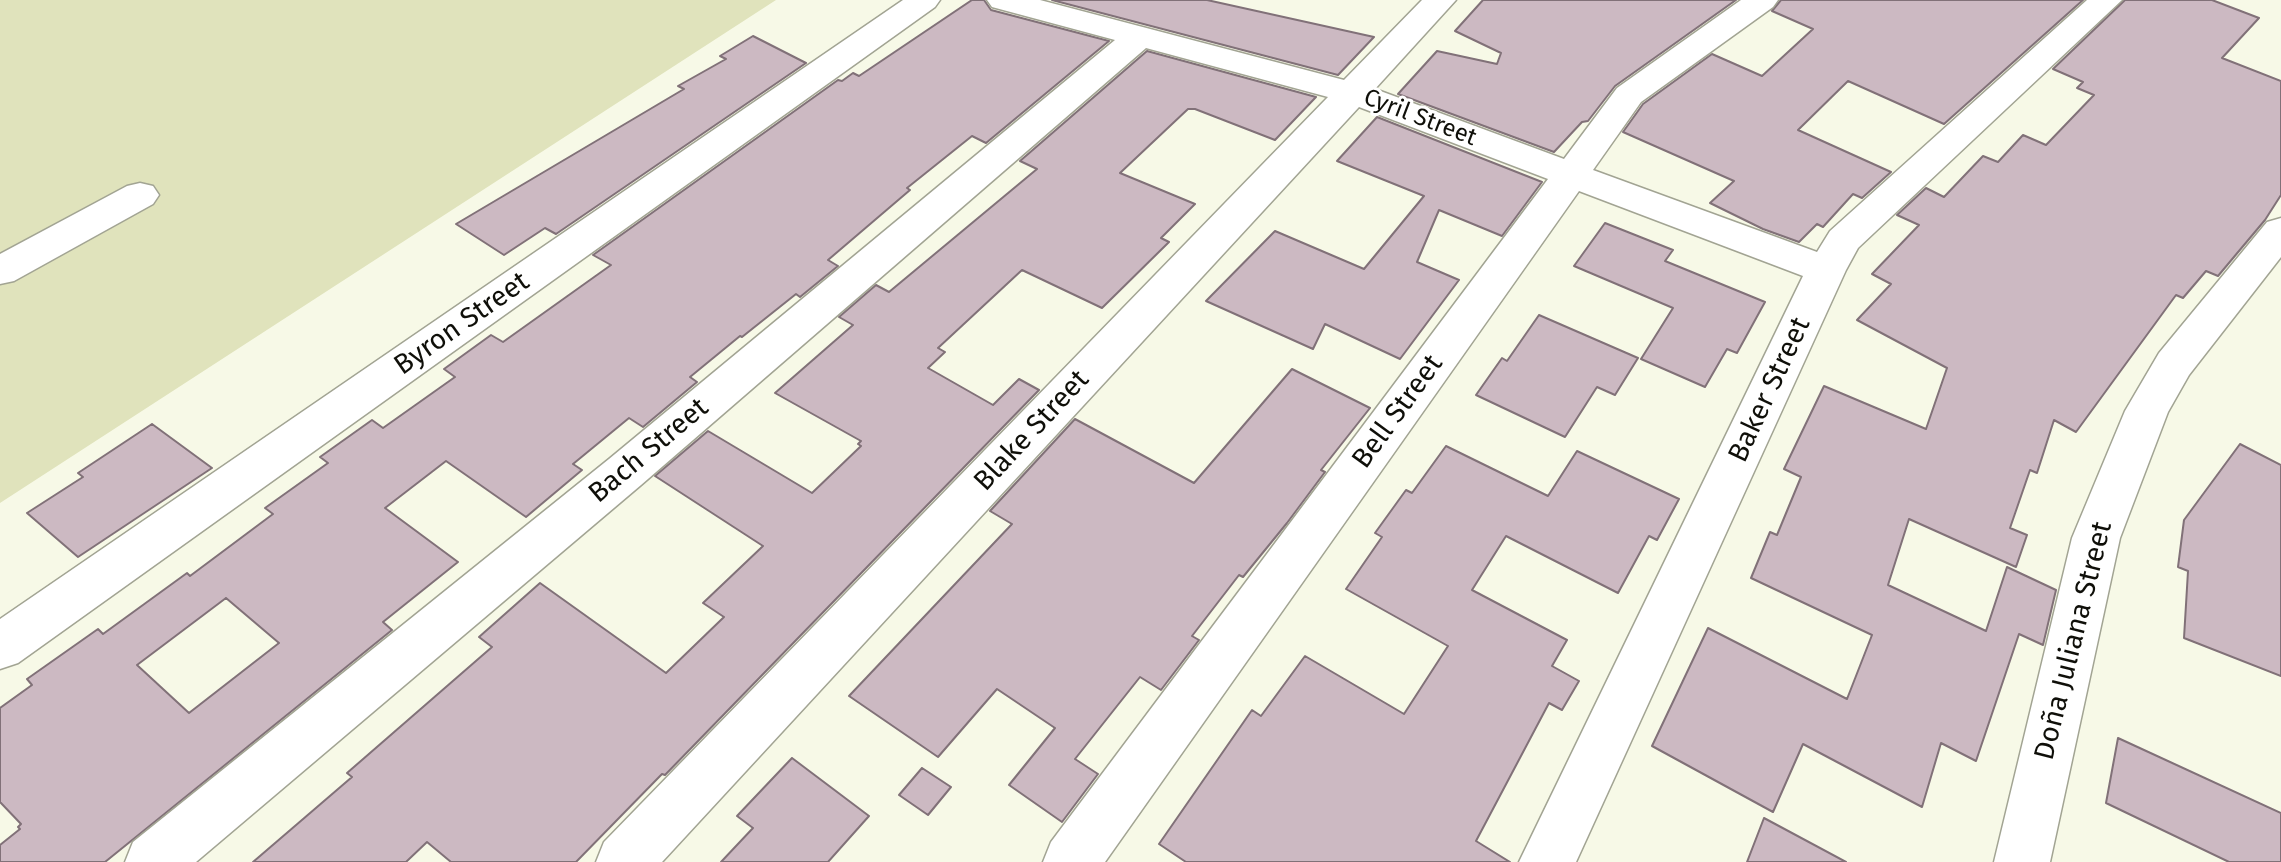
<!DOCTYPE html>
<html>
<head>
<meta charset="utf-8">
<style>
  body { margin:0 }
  canvas { display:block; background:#f7f9e7 }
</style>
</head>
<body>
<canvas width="2281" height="862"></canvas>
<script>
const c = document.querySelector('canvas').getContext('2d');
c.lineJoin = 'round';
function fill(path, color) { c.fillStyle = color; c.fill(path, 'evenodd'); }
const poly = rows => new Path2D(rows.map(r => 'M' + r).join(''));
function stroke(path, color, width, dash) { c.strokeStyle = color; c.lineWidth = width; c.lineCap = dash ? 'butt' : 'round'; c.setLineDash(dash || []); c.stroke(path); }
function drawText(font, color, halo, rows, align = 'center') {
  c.font = font + ' "Fira Sans",sans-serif'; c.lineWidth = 6; c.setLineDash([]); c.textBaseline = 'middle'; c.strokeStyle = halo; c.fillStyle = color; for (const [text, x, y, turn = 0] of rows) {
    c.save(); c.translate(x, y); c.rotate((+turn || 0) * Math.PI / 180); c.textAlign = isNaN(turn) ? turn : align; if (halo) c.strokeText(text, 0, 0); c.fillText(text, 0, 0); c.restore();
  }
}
const green = poly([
  [0,0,776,0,0,503]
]);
const building = poly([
  [972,0,984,0,991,10,1109,41,986,143,972,136,907,188,910,190,828,260,838,266,800,297,796,294,742,337,740,336,690,377,697,382,643,427,629,418,573,464,582,470,526,517,446,461,385,508,458,562,383,622,392,630,105,862,0,862,0,845,20,829,18,827,21,824,0,802,0,708,32,685,27,679,98,629,103,634,187,573,190,576,273,514,265,508,328,463,320,457,372,420,383,428,455,377,444,369,491,335,503,342,611,265,593,255,838,80,842,81,853,73,859,76,972,0],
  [226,598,279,643,189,713,137,665,226,598],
  [1052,0,1207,0,1374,37,1338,75,1052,0],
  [1483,0,1736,0,1615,86,1588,121,1582,122,1554,152,1398,94,1437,51,1497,64,1501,53,1455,31,1483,0],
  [1781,0,2083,0,1944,124,1848,81,1798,130,1891,172,1862,198,1853,194,1823,227,1817,224,1799,242,1763,229,1710,203,1734,181,1623,132,1643,104,1712,54,1762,76,1813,29,1772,11,1781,0],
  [2125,0,2212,0,2259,18,2222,58,2281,81,2281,195,2265,220,2218,276,2206,271,2183,298,2176,295,2076,432,2054,420,2037,473,2030,470,2010,528,2027,535,2016,567,1909,519,1888,585,1986,631,2007,567,2056,590,2043,645,2019,634,1976,761,1941,743,1922,807,1803,744,1773,812,1652,746,1708,628,1847,699,1872,635,1751,578,1770,532,1777,535,1801,477,1784,469,1824,386,1926,429,1947,368,1857,320,1891,284,1872,274,1919,225,1897,215,1926,188,1944,197,1983,156,1998,162,2023,135,2046,145,2094,95,2077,88,2083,82,2053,69,2125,0],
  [753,36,806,63,556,234,545,228,504,255,456,224,684,89,678,86,726,59,720,56,753,36],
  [1147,51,1316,97,1275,140,1195,109,1188,109,1120,173,1195,204,1161,238,1169,242,1102,308,1022,270,938,348,945,352,928,368,993,405,1019,379,1039,390,665,775,662,774,576,862,451,862,427,842,406,862,253,862,352,777,347,773,492,647,479,637,540,583,666,673,724,617,703,603,763,546,655,476,708,431,812,493,861,446,858,444,861,441,775,393,853,325,839,317,876,285,889,292,1037,169,1020,161,1147,51],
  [1377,117,1542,182,1502,236,1439,210,1417,262,1459,280,1400,359,1325,324,1313,349,1206,301,1275,231,1364,269,1424,196,1337,161,1377,117],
  [1605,223,1673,250,1665,261,1765,302,1737,353,1727,349,1705,387,1641,359,1673,308,1574,266,1605,223],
  [1539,315,1638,358,1615,395,1597,387,1565,437,1476,395,1502,358,1507,361,1539,315],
  [1292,369,1370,408,1321,470,1325,472,1287,523,1243,577,1239,575,1192,636,1199,640,1161,690,1140,677,1075,759,1098,774,1062,822,1009,785,1055,728,997,689,938,757,849,696,1012,524,990,511,1075,419,1194,483,1292,369],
  [152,424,212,468,78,557,27,513,83,477,78,473,152,424],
  [2240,444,2281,465,2281,676,2184,638,2188,571,2178,567,2184,520,2240,444],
  [1446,446,1548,496,1577,451,1679,499,1657,540,1649,536,1618,593,1506,536,1472,590,1567,640,1552,666,1579,681,1562,710,1549,703,1476,841,1510,862,1186,862,1159,844,1252,710,1261,716,1305,656,1404,714,1448,646,1346,589,1382,537,1375,533,1406,490,1412,493,1446,446],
  [2118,738,2281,813,2281,862,2229,862,2106,803,2118,738],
  [792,758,869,816,828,862,721,862,753,828,737,816,792,758],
  [922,768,951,787,928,815,899,795,922,768],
  [1764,818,1846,862,1747,862,1764,818]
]);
const minor = poly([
  [903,0,940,0,935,7,18,663,0,669,0,619,903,0],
  [987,0,1040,0,1344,80,1422,0,1456,0,1375,89,1564,159,1617,88,1741,0,1778,0,1773,7,1641,102,1593,170,1817,252,1830,231,2087,0,2122,0,1858,248,1846,270,1576,862,1519,862,1803,276,1579,191,1105,862,1043,862,1051,842,1548,179,1359,107,662,862,596,862,604,842,1328,97,1146,48,641,485,196,862,125,862,133,842,609,459,1115,40,992,7,987,0],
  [140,183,153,186,159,195,153,204,14,281,0,284,0,254,127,186,140,183],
  [2281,218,2281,257,2189,375,2168,412,2120,538,2050,862,1994,862,2072,538,2125,411,2159,353,2267,222,2281,218]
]);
const farStreetnames = [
  ["Cyril Street",1420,118,21]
];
const streetNames = [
  ["Byron Street",462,324,-35],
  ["Baker Street",1770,390,-65],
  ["Bell Street",1398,412,-54],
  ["Blake Street",1032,431,-47],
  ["Bach Street",649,451,-40],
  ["Doña Juliana Street",2074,641,-76]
];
fill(green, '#e0e3bc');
fill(building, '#ccb9c2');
stroke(building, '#817178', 2);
stroke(minor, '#a2a493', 3);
fill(minor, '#fff');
drawText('24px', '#0f0f09', '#fff', farStreetnames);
drawText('28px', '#0f0f09', '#fff', streetNames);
</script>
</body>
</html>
